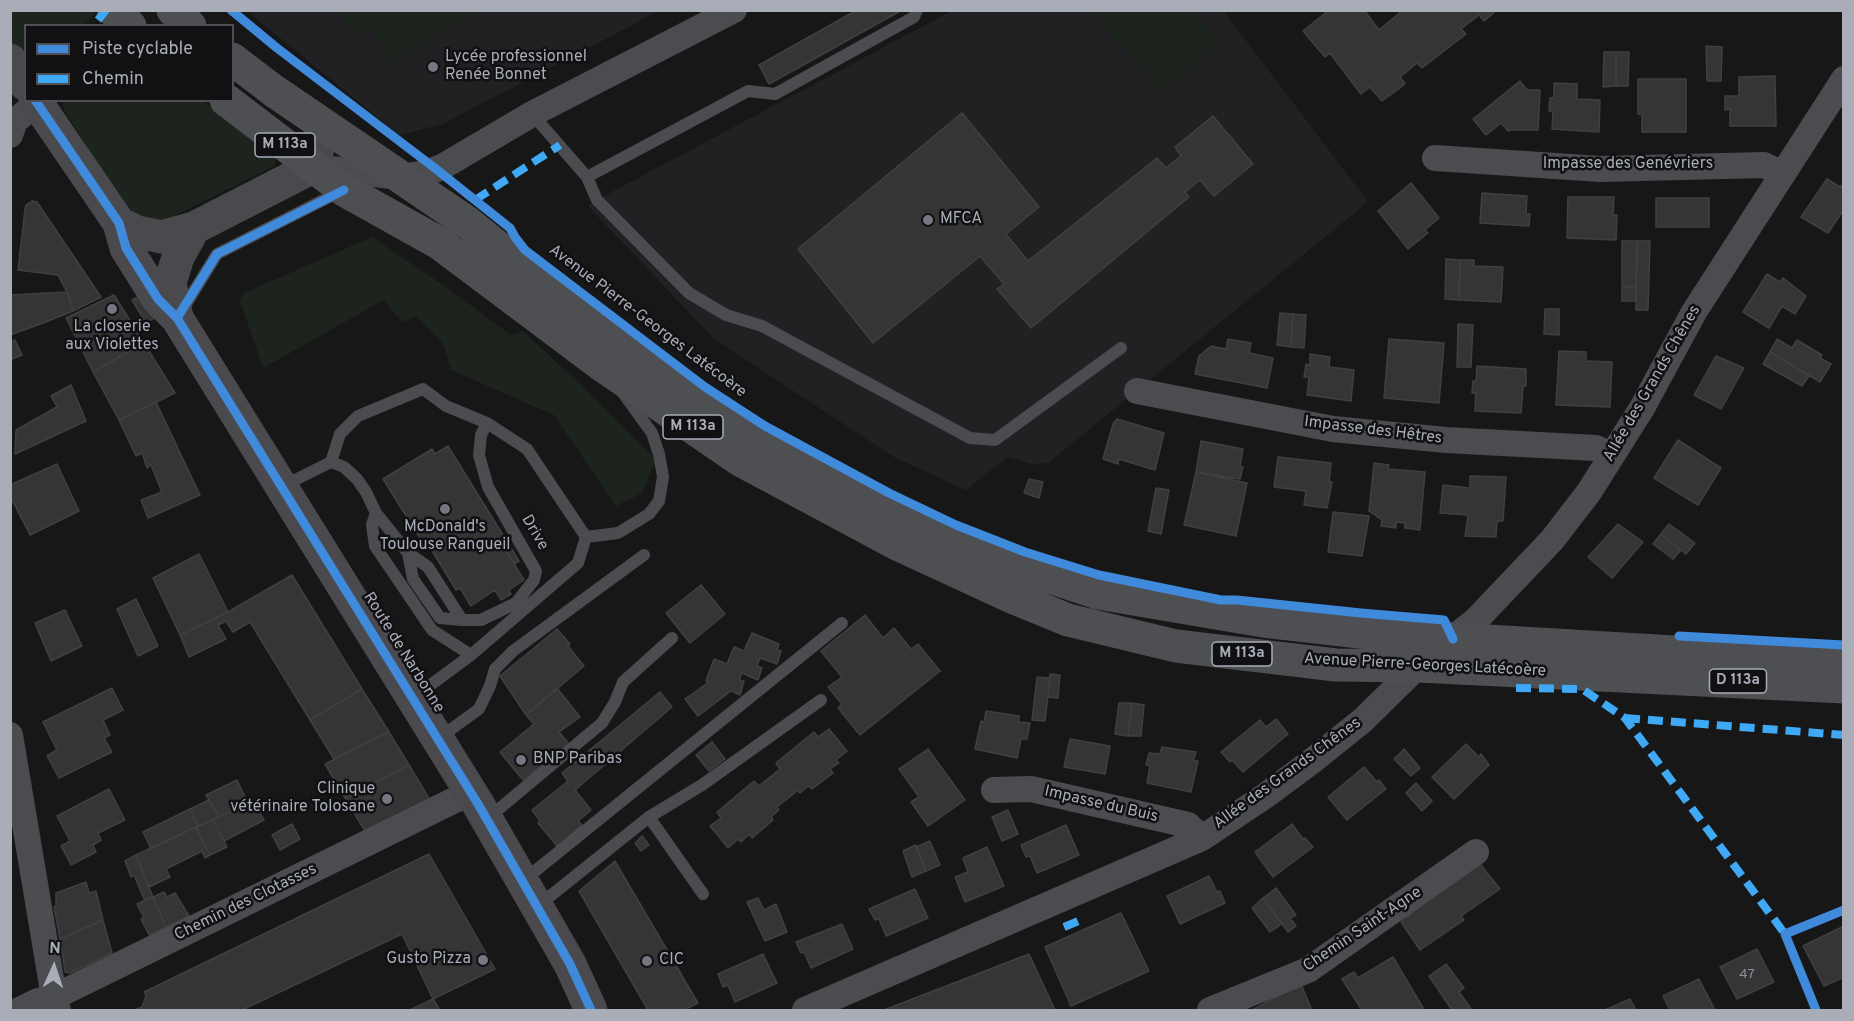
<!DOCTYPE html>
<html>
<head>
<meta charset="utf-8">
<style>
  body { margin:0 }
  #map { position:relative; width:1854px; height:1021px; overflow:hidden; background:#171717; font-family:Overpass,sans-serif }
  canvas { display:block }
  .frame { position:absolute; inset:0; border:12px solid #a8adb8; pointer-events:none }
  .legend { position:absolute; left:24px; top:24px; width:210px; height:78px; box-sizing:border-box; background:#111113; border:2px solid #4d4f55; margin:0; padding:8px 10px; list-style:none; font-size:18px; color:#a8adb8 }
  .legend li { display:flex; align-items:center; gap:12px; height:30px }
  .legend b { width:30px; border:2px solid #4d4f55 }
  .north { position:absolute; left:24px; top:937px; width:60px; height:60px; -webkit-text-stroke:4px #111113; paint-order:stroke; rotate:3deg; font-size:16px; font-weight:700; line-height:24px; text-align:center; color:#a8adb8 }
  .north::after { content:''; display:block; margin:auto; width:21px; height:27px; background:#a8adb8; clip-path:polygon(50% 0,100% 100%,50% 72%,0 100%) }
</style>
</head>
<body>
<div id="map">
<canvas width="1854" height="1021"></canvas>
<div class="frame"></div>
<ul class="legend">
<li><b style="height:8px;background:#408adc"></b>Piste cyclable</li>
<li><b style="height:8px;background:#3fa9f5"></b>Chemin</li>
</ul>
<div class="north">N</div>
</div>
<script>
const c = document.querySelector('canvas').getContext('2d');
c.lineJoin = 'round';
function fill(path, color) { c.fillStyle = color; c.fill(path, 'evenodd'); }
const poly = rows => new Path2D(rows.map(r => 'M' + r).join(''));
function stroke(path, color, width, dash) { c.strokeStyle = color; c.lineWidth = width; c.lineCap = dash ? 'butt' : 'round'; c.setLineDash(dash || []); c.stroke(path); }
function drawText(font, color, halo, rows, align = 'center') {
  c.font = font + ' Overpass,sans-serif'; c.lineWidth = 5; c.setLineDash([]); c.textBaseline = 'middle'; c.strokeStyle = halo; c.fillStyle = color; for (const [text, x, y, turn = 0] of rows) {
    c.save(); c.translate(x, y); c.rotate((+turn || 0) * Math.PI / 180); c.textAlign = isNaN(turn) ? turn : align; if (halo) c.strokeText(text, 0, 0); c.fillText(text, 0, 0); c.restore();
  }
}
const built = poly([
  [953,10,1224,11,1368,202,1048,463,1032,464,1007,457,966,490,894,457,714,339,588,206,597,200],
  [247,11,659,11,443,124,399,135]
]);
const green = poly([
  [91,10,95,14,84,25,26,26,25,62,11,47,11,11],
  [338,11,476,11,393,63,372,29,356,38],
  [1090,11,1191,11,1220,43,1162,93],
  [66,100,203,101,274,155,276,159,274,166,156,225,129,214,64,110,63,102],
  [372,237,449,289,511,335,523,331,594,397,656,460,642,493,616,506,554,415,451,370,443,343,416,316,402,322,384,300,263,368,240,301,244,293]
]);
const building = poly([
  [857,10,902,10,769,84,759,65,857,10],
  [1329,10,1364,10,1379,30,1403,10,1497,10,1484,21,1479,15,1461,29,1466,34,1422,68,1417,63,1400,77,1405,84,1382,101,1370,87,1361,94,1330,53,1325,57,1303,31,1329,10],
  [1706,46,1722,47,1721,81,1707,81,1706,46],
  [1604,52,1616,52,1616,86,1603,87,1604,52],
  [1616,52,1629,52,1628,86,1616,86,1616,52],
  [1775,76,1776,126,1730,126,1730,109,1725,110,1725,96,1739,96,1739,77,1775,76],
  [1638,79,1686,79,1686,132,1642,132,1642,114,1638,114,1638,79],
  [1520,81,1527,90,1540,90,1538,130,1510,130,1508,131,1501,123,1486,135,1473,119,1520,81],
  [1554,83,1577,84,1577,99,1600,100,1599,132,1552,129,1553,111,1549,111,1550,98,1554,98,1554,83],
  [962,113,1039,207,1006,234,1028,261,1157,158,1166,168,1181,156,1175,147,1213,116,1253,164,1214,196,1200,180,1185,192,1189,197,1031,328,997,289,1004,284,980,256,873,343,798,249,962,113],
  [1827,179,1840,187,1842,185,1844,185,1844,209,1828,233,1801,217,1827,179],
  [1411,183,1439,218,1425,230,1428,233,1408,249,1378,211,1411,183],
  [1482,193,1527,196,1526,214,1530,214,1529,226,1480,223,1482,193],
  [1568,197,1614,197,1613,215,1617,215,1616,240,1567,238,1568,197],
  [1656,198,1709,198,1709,227,1656,227,1656,198],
  [32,201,37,202,39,205,101,297,73,311,69,296,58,275,18,270,25,209,26,205,32,201],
  [1622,241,1637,241,1636,287,1622,287,1622,241],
  [1637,241,1650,241,1648,310,1636,310,1637,241],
  [1446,259,1460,260,1459,300,1445,299,1446,259],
  [1460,260,1474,260,1474,266,1503,267,1501,302,1459,300,1460,260],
  [1767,274,1780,282,1783,278,1806,296,1795,314,1782,306,1769,328,1743,312,1767,274],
  [1622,287,1636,287,1636,301,1622,301,1622,287],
  [67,292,73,311,43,323,10,335,10,295,67,292],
  [114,295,144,343,93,372,66,318,114,295],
  [140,296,154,318,146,323,132,300,140,296],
  [1545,309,1559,309,1559,335,1544,334,1545,309],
  [1280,313,1293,314,1291,347,1277,345,1280,313],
  [1293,314,1306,315,1304,348,1291,347,1293,314],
  [1458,324,1473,325,1471,367,1457,367,1458,324],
  [1228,339,1251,343,1249,353,1273,358,1267,388,1195,374,1199,356,1211,346,1226,349,1228,339],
  [1389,339,1444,343,1439,403,1384,398,1389,339],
  [1777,339,1792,348,1797,340,1822,355,1820,358,1831,364,1820,382,1770,352,1777,339],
  [15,340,22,355,10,360,10,342,15,340],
  [144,343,175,393,119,420,93,372,144,343],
  [1559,351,1586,352,1586,361,1612,362,1610,407,1556,405,1559,351],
  [1770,352,1809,376,1802,386,1763,364,1770,352],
  [1310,354,1330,357,1329,367,1354,370,1351,401,1307,395,1309,377,1304,377,1306,364,1310,366,1310,354],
  [1716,356,1744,368,1721,409,1694,395,1716,356],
  [1477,366,1526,369,1526,386,1523,386,1521,413,1475,411,1476,393,1472,393,1473,381,1476,381,1477,366],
  [71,385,86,421,15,454,16,430,57,407,51,396,71,385],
  [156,402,200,495,148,518,141,500,162,492,151,465,147,468,142,453,136,456,119,420,156,402],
  [1117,419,1164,433,1155,470,1119,459,1118,464,1103,459,1113,424,1117,419],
  [1678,440,1721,468,1698,505,1654,478,1678,440],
  [1201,441,1243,449,1240,467,1243,467,1240,479,1196,472,1201,441],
  [448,446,506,540,501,543,524,580,509,590,511,594,501,600,495,590,471,606,460,588,456,590,428,544,423,543,383,479,432,449,435,454,448,446],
  [1278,457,1331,463,1329,482,1332,482,1327,508,1304,505,1306,491,1274,487,1278,457],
  [1374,463,1389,465,1388,469,1425,472,1420,530,1405,528,1405,523,1396,522,1396,528,1381,526,1382,520,1369,511,1374,463],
  [57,464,79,511,30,535,10,496,10,485,57,464],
  [1196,472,1247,483,1236,536,1184,525,1196,472],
  [1470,476,1506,477,1503,521,1497,521,1496,537,1465,536,1468,515,1440,513,1443,485,1470,488,1470,476],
  [1029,479,1043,482,1039,498,1024,493,1029,479],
  [1156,488,1169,490,1161,534,1148,531,1156,488],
  [1333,512,1369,516,1362,556,1328,552,1333,512],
  [1618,524,1643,542,1612,578,1588,557,1618,524],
  [1669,524,1695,543,1686,554,1661,534,1669,524],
  [1661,534,1681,550,1673,559,1653,544,1661,534],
  [506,540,519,561,514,564,501,543,506,540],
  [199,554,228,612,180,635,153,578,199,554],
  [292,575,362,689,310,720,250,622,233,632,226,621,218,625,226,639,189,657,180,635,228,612,292,575],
  [701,585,725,614,690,643,666,613,701,585],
  [136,599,158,646,138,656,117,609,136,599],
  [65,610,82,646,51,661,35,623,65,610],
  [865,615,883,638,894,628,911,649,918,644,940,671,860,735,838,708,842,704,828,687,842,677,821,651,865,615],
  [557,629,570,644,568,646,584,666,526,715,500,676,557,629],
  [752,633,779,644,777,650,781,651,777,664,760,658,757,666,762,668,758,680,742,673,739,680,744,681,740,695,731,691,698,716,685,699,709,682,706,681,714,659,727,664,734,647,744,651,752,633],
  [1050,674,1060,675,1058,698,1048,697,1050,674],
  [1037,677,1050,678,1045,721,1032,720,1037,677],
  [112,688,123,710,103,720,110,735,104,738,112,752,59,778,47,756,57,750,43,722,112,688],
  [557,688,580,717,559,732,569,744,523,780,500,752,534,724,526,715,557,688],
  [362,689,389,732,334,759,310,720,362,689],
  [660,692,672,707,575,790,591,810,578,821,582,825,557,846,538,823,540,821,532,810,568,781,562,773,660,692],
  [1119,703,1132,703,1128,736,1115,734,1119,703],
  [1132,703,1144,705,1141,736,1128,736,1132,703],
  [986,711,1019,716,1019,722,1030,723,1027,739,1021,739,1017,758,975,749,981,721,984,722,986,711],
  [1276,719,1288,734,1243,772,1232,760,1230,762,1221,752,1260,720,1266,727,1276,719],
  [829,729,847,751,836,760,839,763,830,769,833,773,812,789,808,786,800,793,797,791,777,807,779,810,771,817,773,820,752,838,749,834,741,842,738,839,728,848,710,826,721,818,717,812,754,781,759,786,780,769,776,763,814,732,818,737,829,729],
  [389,732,409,765,345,798,325,764,389,732],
  [1070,739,1110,746,1105,774,1064,767,1070,739],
  [712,742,725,759,709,771,696,755,712,742],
  [1466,744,1479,757,1481,754,1489,765,1454,799,1432,777,1466,744],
  [1162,747,1196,752,1193,761,1198,761,1191,792,1147,783,1150,766,1146,765,1149,753,1160,754,1162,747],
  [928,749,965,800,928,826,911,802,919,797,899,769,928,749],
  [1404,749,1420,768,1411,776,1394,759,1404,749],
  [409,765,430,800,365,831,345,798,409,765],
  [1364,767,1377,782,1379,780,1386,789,1347,820,1328,797,1364,767],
  [237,780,248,803,219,817,206,795,237,780],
  [1416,783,1432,801,1422,811,1406,793,1416,783],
  [109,789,125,820,98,833,101,840,93,845,96,852,71,865,61,846,70,841,57,816,109,789],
  [209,800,219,817,198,826,190,809,209,800],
  [253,800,264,820,224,841,213,820,253,800],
  [190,809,198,826,151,849,143,832,190,809],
  [1008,810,1018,834,1002,841,992,817,1008,810],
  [213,820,227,847,210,855,196,827,213,820],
  [292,824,300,839,280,850,272,835,292,824],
  [1292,824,1303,839,1305,838,1313,847,1273,877,1255,852,1292,824],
  [1066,825,1079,855,1037,873,1030,856,1026,857,1021,845,1066,825],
  [196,827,210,855,205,858,202,851,166,869,170,877,149,887,136,855,196,827],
  [642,836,649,845,641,851,635,843,642,836],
  [930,841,940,865,926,871,916,847,930,841],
  [916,845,926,871,912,877,903,851,916,845],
  [987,847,1004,886,965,902,955,877,968,872,963,858,987,847],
  [429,854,495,969,433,999,402,934,242,1010,134,1010,142,1007,146,996,144,992,429,854],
  [136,855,153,897,145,901,134,875,131,877,125,861,136,855],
  [1477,860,1500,889,1461,916,1464,920,1420,950,1401,922,1477,860],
  [615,861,698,1003,684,1010,648,1010,579,891,615,861],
  [1209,876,1217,892,1220,891,1225,903,1180,924,1167,896,1209,876],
  [86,882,89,893,96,891,103,920,60,939,54,907,56,906,56,893,86,882],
  [1276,888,1296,915,1290,918,1296,926,1288,932,1263,898,1276,888],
  [915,889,928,918,886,936,879,919,875,920,869,909,915,889],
  [164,892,167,897,175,893,189,916,166,927,153,897,164,892],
  [153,897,166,927,149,935,141,919,144,918,137,904,153,897],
  [758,898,764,910,776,904,787,932,765,941,747,902,758,898],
  [1263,898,1282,924,1270,932,1252,908,1263,898],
  [1121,913,1149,971,1071,1006,1045,947,1121,913],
  [103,920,112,953,70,973,65,972,60,939,103,920],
  [842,924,853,949,811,968,804,952,801,953,796,942,842,924],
  [1844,926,1844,977,1824,986,1803,946,1844,926],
  [1757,949,1774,982,1737,999,1720,967,1757,949],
  [763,954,777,983,735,1002,728,985,723,987,718,974,763,954],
  [1029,954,1055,1010,884,1010,1029,954],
  [1393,957,1423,1008,1419,1010,1362,1010,1342,979,1354,972,1358,978,1393,957],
  [1446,964,1464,988,1459,992,1472,1010,1452,1010,1429,976,1446,964],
  [1699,979,1715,1010,1670,1010,1663,996,1699,979],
  [1301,984,1311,1008,1307,1010,1252,1010,1301,984],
  [433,999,440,1010,410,1010,433,999],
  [1630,999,1636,1010,1605,1010,1630,999]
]);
const service = poly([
  [532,114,587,177,597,200,689,293,726,315,762,326,970,438,995,440,1121,348],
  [587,177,748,91,775,94,914,17,917,10],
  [181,312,217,254,341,191],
  [331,462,344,467,357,479,366,492,376,513,372,525,375,546,432,630,471,655],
  [283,486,331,462,340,434,358,416,423,389,446,406,487,423,527,449,586,537],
  [376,513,408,553,428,567,462,620,481,620,516,603,534,580,536,571,488,487,479,455,481,435,487,423],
  [408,553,413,579,440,618,462,620],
  [413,698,471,655,578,563,586,537,618,533,649,514,659,501,663,477,659,454,652,433,623,393],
  [439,738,479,709,490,686,495,669,513,651,644,555],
  [649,817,703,894],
  [488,818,602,723,615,702,623,682,672,638],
  [524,880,842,623],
  [539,905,649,817,702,785,821,700]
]);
const minor = poly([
  [10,135,15,121,37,103],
  [1435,158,1600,169,1764,165,1783,174],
  [314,167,400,177,426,173,442,167,532,114,734,10],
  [1137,391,1333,429,1446,440,1596,448,1611,455],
  [10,735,54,997,58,1010],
  [994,790,1031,789,1188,825,1202,838],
  [20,1010,38,1001,54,997,471,792],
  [805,1010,1202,838,1265,796,1312,761,1363,720,1418,666,1476,620,1552,540,1589,492,1642,408,1694,312,1844,79],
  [1210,1010,1308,970,1476,852]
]);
const secondary = poly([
  [10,60,26,85],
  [35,100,119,223,126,248,158,299,177,318,478,804,570,964,591,1010],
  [119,223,137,232,162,237,194,228,313,167,324,126],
  [177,318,170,283,178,257,194,228]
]);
const primary = poly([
  [113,10,130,26],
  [173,10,190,26],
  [232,59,274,91,468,223,595,325,705,407,781,455,953,539,1035,572,1098,593,1263,621,1360,632,1453,639,1844,662],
  [226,100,344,190,439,243,603,366,740,460,897,544,1014,598,1068,620,1176,646,1336,665,1418,666,1844,687]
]);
const quiet = poly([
  [98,20,106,10],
  [475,200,560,145],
  [1516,688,1582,689,1625,718,1785,934],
  [1625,718,1844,735],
  [1064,927,1081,920]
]);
const cycleway = poly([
  [231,10,277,48,436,169,510,228,515,237,525,250,705,387,765,426,889,493,956,525,1025,552,1099,575,1221,600,1237,600,1361,613,1444,620,1453,639],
  [35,100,119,223,126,248,158,299,177,318,478,804,570,964,591,1010],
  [177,318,217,254,344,190],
  [1679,636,1844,645],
  [1816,1010,1785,934,1844,910]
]);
const markers = [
  [433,67,6,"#757880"],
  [928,220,6,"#757880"],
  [112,309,6,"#757880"],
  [445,509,6,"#757880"],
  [521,760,6,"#757880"],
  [387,799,6,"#757880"],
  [483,960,6,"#757880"],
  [647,961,6,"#757880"]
];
const numberNames = [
  ["47",1747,975]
];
const shields = [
  [285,145,60],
  [693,427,60],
  [1242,654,60],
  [1738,681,57]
];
const shieldNames = [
  ["M 113a",285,145],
  ["M 113a",693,427],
  ["M 113a",1242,654],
  ["D 113a",1738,681]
];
const poiNames = [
  ["Lycée professionnel",445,58],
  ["Renée Bonnet",445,76],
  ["MFCA",940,220],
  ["La closerie",112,328,"center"],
  ["aux Violettes",112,346,"center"],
  ["McDonald's",445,528,"center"],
  ["Toulouse Rangueil",445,546,"center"],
  ["BNP Paribas",533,760],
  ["Clinique",375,790,"right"],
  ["vétérinaire Tolosane",375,808,"right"],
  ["Gusto Pizza",471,960,"right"],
  ["CIC",659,961]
];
const streetNames = [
  ["Impasse des Genévriers",1628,165],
  ["Avenue Pierre-Georges Latécoère",647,322,37],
  ["Allée des Grands Chênes",1653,384,-60],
  ["Impasse des Hêtres",1373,431,7],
  ["Drive",534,533,60],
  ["Route de Narbonne",403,653,58],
  ["Avenue Pierre-Georges Latécoère",1425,666,3],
  ["Allée des Grands Chênes",1288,774,-36],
  ["Impasse du Buis",1101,805,13],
  ["Chemin des Clotasses",246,903,-26],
  ["Chemin Saint-Agne",1363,930,-34]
];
fill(built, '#212123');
fill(green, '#1d241e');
fill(building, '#353536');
stroke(building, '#3f4043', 1.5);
stroke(service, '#4b4c50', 12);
stroke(minor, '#4b4c50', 26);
stroke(secondary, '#4a4a4e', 33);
stroke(primary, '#4d4f52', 33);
stroke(quiet, '#3fa9f5', 8, [15, 8]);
stroke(cycleway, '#408adc', 9);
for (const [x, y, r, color] of markers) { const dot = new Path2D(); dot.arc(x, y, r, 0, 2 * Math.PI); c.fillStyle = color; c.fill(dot); stroke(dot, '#111113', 2); }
drawText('14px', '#8b8f98', null, numberNames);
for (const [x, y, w] of shields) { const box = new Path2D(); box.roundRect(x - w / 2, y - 12, w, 24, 4.5); c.fillStyle = '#111113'; c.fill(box); stroke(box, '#a8adb8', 1.5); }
drawText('bold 15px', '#a8adb8', null, shieldNames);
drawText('16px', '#a8adb8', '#111113', poiNames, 'left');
drawText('16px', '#a8adb8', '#111113', streetNames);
</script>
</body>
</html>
